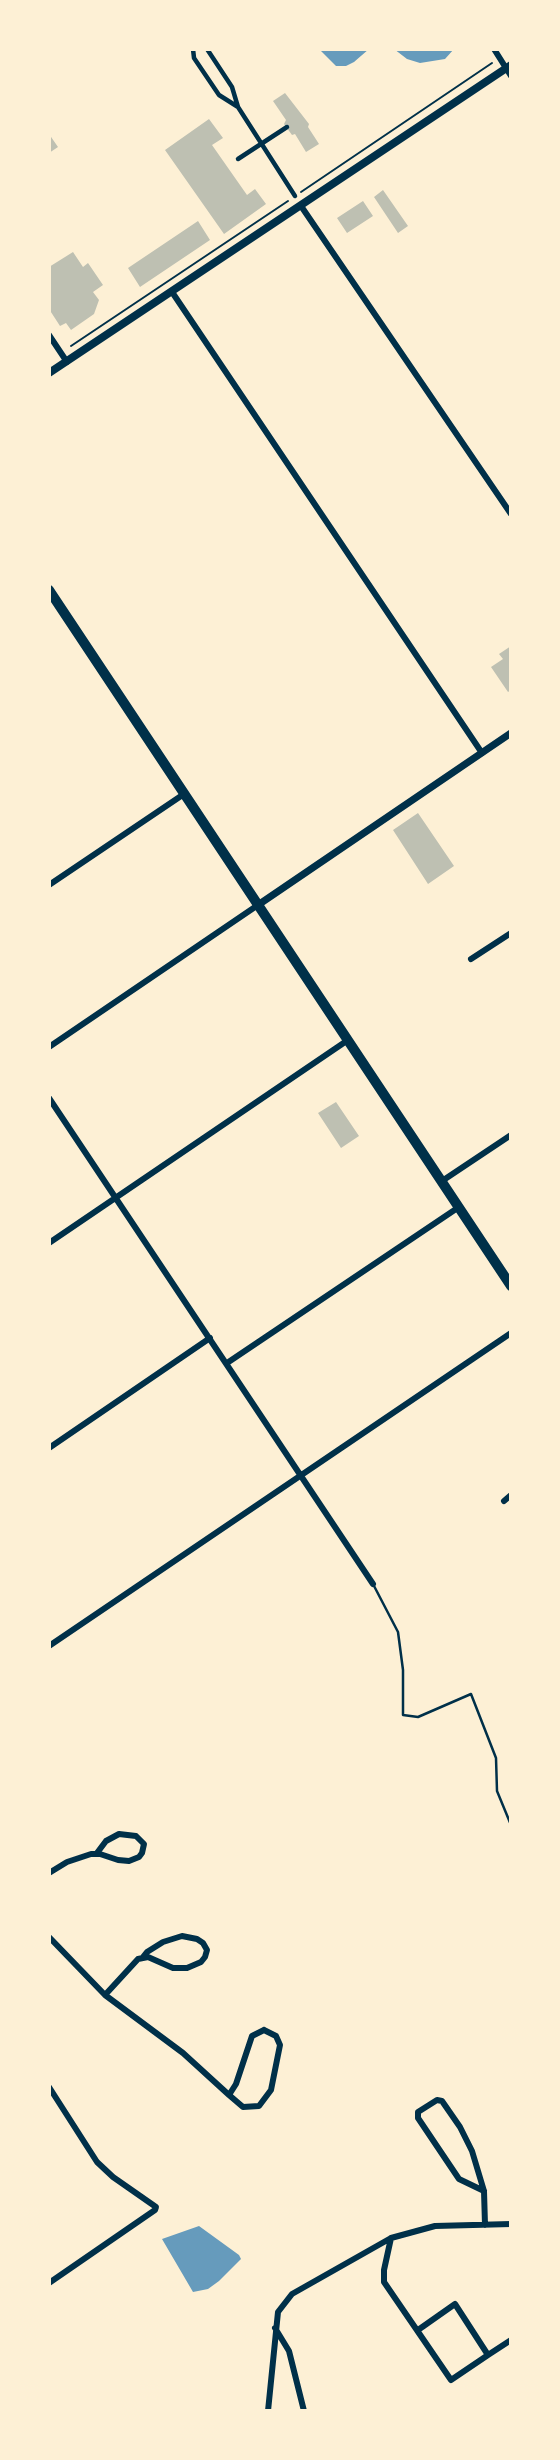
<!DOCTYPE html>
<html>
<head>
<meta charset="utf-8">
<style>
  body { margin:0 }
  #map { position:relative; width:560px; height:2460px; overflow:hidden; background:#fdf0d5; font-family:Ubuntu,sans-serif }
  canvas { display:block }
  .frame { position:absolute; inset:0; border:51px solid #fdf0d5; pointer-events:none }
</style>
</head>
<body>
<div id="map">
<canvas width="560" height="2460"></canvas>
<div class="frame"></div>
</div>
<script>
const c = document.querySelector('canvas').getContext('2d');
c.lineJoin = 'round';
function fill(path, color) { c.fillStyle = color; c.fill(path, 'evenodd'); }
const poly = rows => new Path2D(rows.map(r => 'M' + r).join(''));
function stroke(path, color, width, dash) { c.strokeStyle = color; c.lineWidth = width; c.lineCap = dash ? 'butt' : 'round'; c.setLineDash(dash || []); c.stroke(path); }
const water = poly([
  [319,49,369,49,354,62,346,66,336,66],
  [394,49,454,49,445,59,420,63,407,59],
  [199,2226,239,2255,241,2259,219,2281,208,2289,193,2292,162,2239]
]);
const building = poly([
  [285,93,309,124,308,127,319,144,306,152,295,134,292,135,284,124,286,120,273,101],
  [209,119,223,138,212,145,247,195,255,189,266,204,224,234,165,150],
  [49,134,58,147,49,153],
  [383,190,408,226,398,233,374,197],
  [363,201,373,216,347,233,337,218],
  [198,221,210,240,140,287,128,268],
  [73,252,83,267,88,263,103,285,93,292,99,300,94,314,71,330,66,323,60,326,49,309,49,267],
  [511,646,511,690,508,692,491,667,503,659,499,654],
  [418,813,454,866,428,884,393,830],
  [336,1102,359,1136,341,1148,318,1113]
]);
const path = poly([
  [301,192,492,63],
  [71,346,288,201]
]);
const service = poly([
  [373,1584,398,1632,403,1670,403,1715,418,1717,471,1694,496,1758,497,1791,511,1825]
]);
const pedestrian = poly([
  [193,49,194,58,219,95,238,107],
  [207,49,232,87,238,107,295,196],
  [238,159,287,127]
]);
const minor = poly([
  [494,49,511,76],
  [301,206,511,514],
  [172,292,482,753],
  [49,335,67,362],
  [49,885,184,794],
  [471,959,511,933],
  [49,1047,258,905],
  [49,1098,373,1584],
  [442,1181,511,1135],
  [49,1243,348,1040],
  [227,1363,459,1207],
  [49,1448,210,1338],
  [504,1501,511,1495],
  [49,1646,511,1333],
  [49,1873,67,1862,91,1854,100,1854,118,1860,129,1861,139,1857,142,1853,144,1844,136,1836,119,1834,106,1841,97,1853],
  [49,1937,105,1995,183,2053,229,2095],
  [105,1995,138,1959,148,1957,173,1968,187,1968,201,1962,205,1957,207,1950,203,1943,197,1939,182,1936,163,1942,147,1952,143,1957],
  [264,2030,276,2036,280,2045,271,2090,259,2106,243,2107,229,2095,236,2084,252,2036,264,2030],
  [49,2087,97,2162,113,2177,156,2207,155,2210,49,2283],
  [484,2191,459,2179,418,2118,418,2112,437,2100,442,2101,460,2127,472,2151,484,2191,485,2225],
  [391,2238,384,2270,384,2282,451,2380,488,2355,455,2304,418,2330],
  [275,2328,289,2351,304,2411],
  [488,2355,511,2340],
  [268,2411,278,2312,292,2294,391,2238,435,2226,511,2224]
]);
const tertiary = poly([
  [258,905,511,733]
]);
const secondary = poly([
  [49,373,511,65]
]);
const trunk = poly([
  [49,590,511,1286]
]);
fill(water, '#669bbc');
fill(building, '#bec0b2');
stroke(path, '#003049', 2);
stroke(service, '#003049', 2.5);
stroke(pedestrian, '#003049', 4.5);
stroke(minor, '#003049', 6);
stroke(tertiary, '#003049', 7);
stroke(secondary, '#003049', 8);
stroke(trunk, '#003049', 10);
</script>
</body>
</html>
